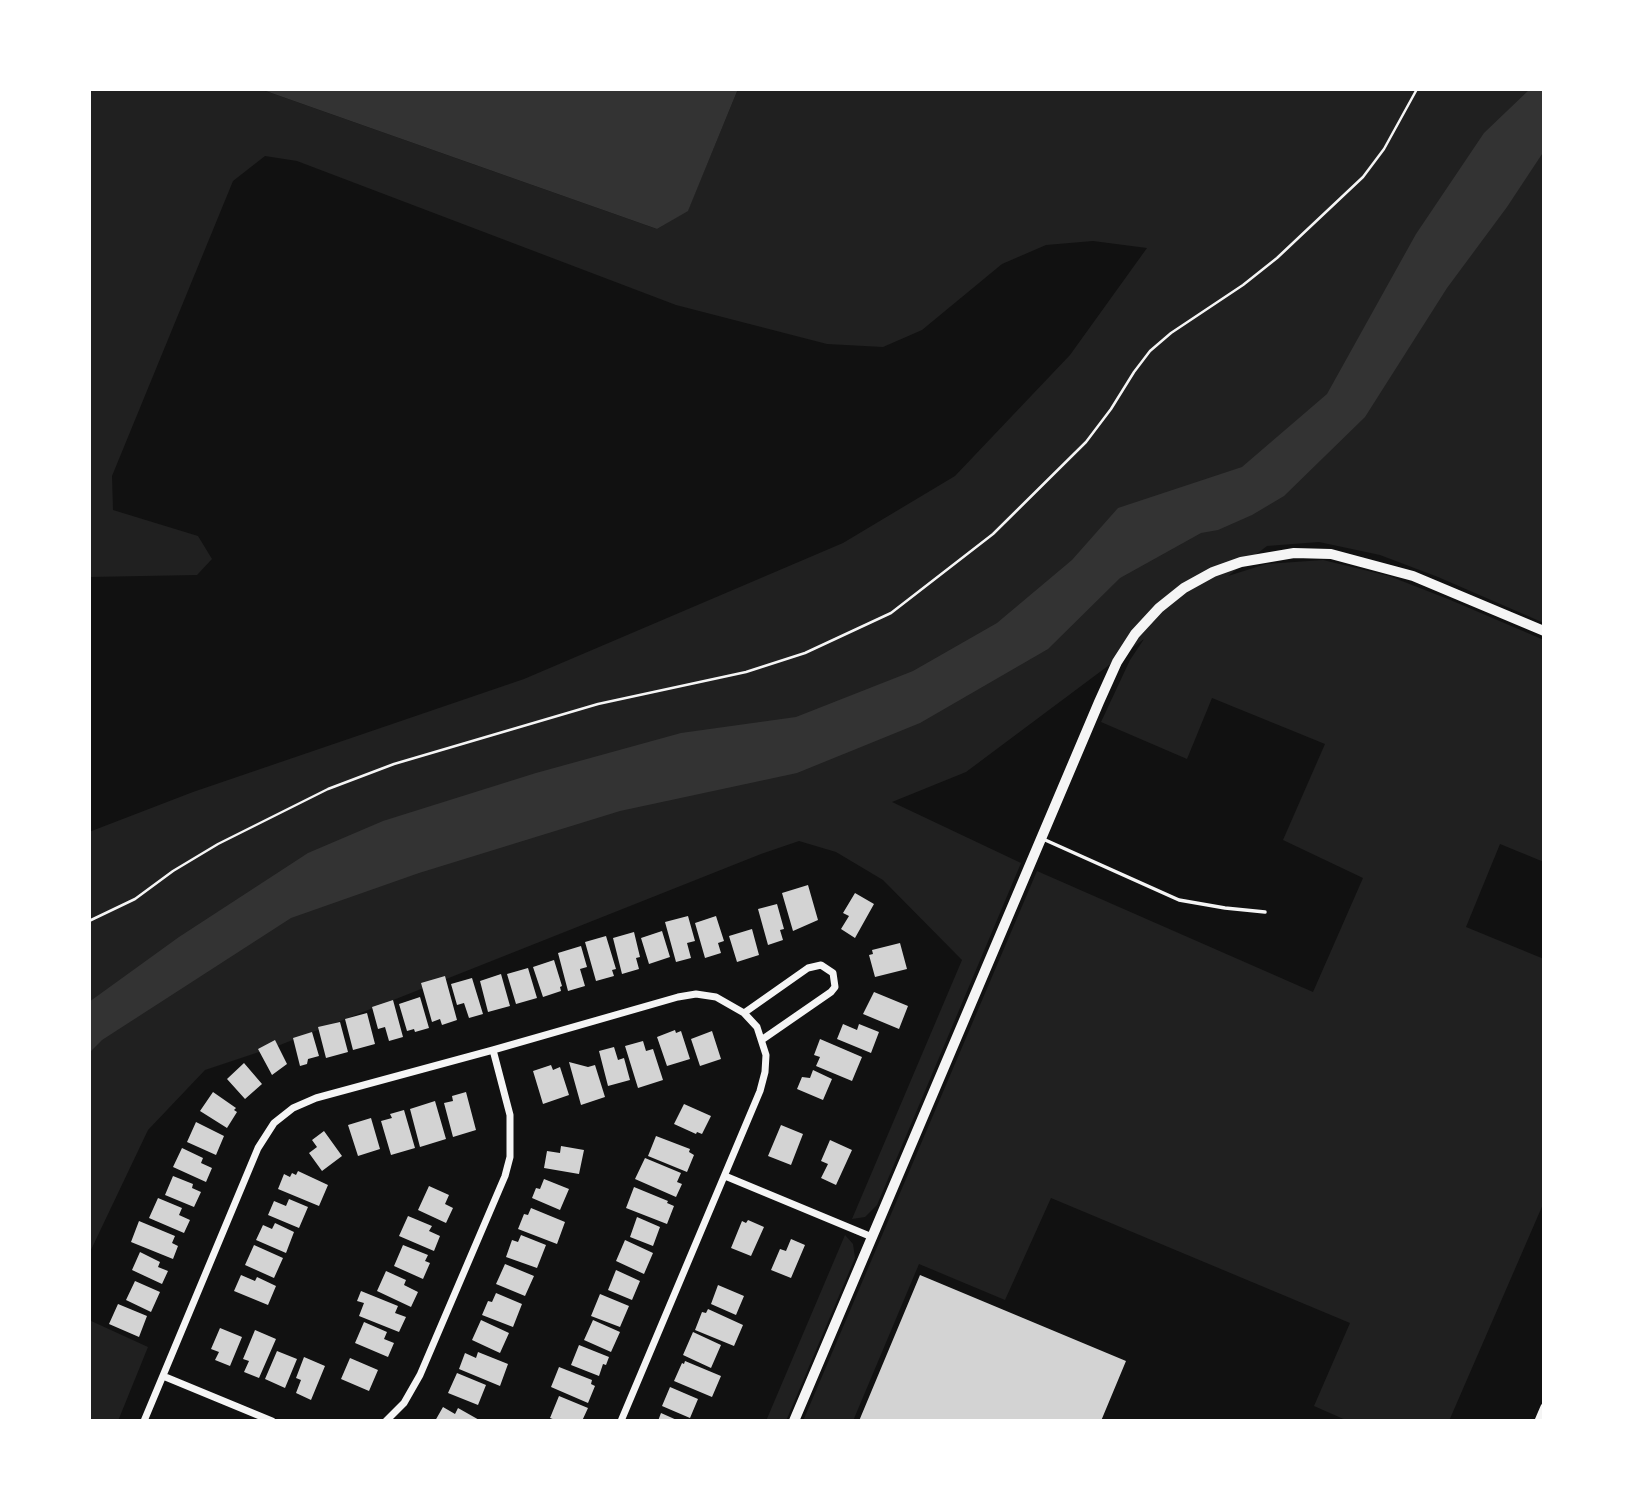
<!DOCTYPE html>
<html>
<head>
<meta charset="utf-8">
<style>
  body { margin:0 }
  #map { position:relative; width:1633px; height:1510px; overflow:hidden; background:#111; font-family:"Work Sans",sans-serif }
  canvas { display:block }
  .frame { position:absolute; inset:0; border:91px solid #fff; pointer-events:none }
</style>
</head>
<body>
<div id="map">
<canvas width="1633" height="1510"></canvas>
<div class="frame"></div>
</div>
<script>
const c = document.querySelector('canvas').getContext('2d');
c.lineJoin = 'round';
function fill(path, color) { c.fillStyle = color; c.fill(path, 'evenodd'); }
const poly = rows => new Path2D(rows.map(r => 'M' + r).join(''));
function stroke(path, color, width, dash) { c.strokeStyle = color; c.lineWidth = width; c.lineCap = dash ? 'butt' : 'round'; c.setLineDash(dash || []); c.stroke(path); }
const green = poly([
  [89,89,260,89,657,229,688,210,738,89,1544,89,1544,623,1438,577,1380,555,1319,542,1267,546,1228,576,1266,564,1323,560,1389,576,1448,599,1544,640,1544,862,1500,844,1466,927,1544,959,1544,1202,1449,1421,1348,1421,1314,1406,1350,1323,1051,1198,1005,1300,919,1264,853,1421,803,1421,1037,871,1313,992,1363,878,1283,840,1325,744,1212,698,1187,759,1101,722,1130,660,1144,639,966,772,892,802,1021,863,877,1205,865,1217,852,1219,962,960,883,880,836,852,799,841,761,854,280,1045,205,1070,148,1130,89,1254,89,832,193,792,524,679,843,543,955,476,1070,355,1147,248,1093,241,1046,245,1002,264,922,330,883,347,827,344,676,305,297,161,265,156,233,181,112,476,113,510,198,536,212,559,197,575,89,577],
  [845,1235,853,1244,855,1258,786,1421,766,1421],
  [89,1320,148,1347,118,1421,89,1421]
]);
const water = poly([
  [260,89,738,89,688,211,657,229],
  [1530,89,1544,89,1544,151,1507,207,1447,288,1365,417,1284,496,1252,515,1218,530,1201,533,1120,578,1048,649,920,723,797,773,620,811,419,873,291,918,102,1040,89,1053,89,1002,179,937,308,853,383,821,536,773,681,733,796,717,913,671,997,623,1072,560,1118,508,1242,467,1327,394,1416,234,1484,133]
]);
const building = poly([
  [808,885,818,920,793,931,782,893],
  [855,893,874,904,855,938,841,929,849,916,843,913],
  [777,904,784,929,780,930,783,940,768,945,758,909],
  [688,916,695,941,687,943,691,958,676,962,665,922],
  [716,916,724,941,718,943,721,953,705,958,695,923],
  [752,929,759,955,737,962,729,936],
  [662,931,670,957,649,964,641,938],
  [634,932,640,957,636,958,639,969,622,974,613,938],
  [606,936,616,969,612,970,614,976,596,981,585,942],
  [900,943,907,969,875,977,869,955,873,954,872,950],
  [581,946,587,967,580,969,585,986,568,991,558,953],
  [554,960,562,986,560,987,561,991,543,997,533,967],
  [528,968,537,998,516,1004,507,974],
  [501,974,510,1006,488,1012,480,981],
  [445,976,457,1020,442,1025,440,1019,432,1022,421,983],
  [472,978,483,1014,469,1018,464,1003,457,1005,451,984],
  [874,992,908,1006,899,1029,863,1014],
  [420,997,429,1028,415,1032,414,1029,407,1031,399,1004],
  [393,1000,403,1037,389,1041,385,1027,378,1029,372,1007],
  [367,1013,375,1044,353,1050,345,1019],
  [340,1022,348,1052,326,1058,318,1027],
  [843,1024,857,1030,859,1024,879,1032,871,1053,837,1039],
  [675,1030,676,1033,681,1031,690,1059,667,1066,657,1037],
  [712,1031,721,1059,700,1066,691,1039],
  [312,1032,319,1056,308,1059,307,1064,300,1066,293,1038],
  [820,1039,862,1057,852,1081,816,1066,820,1057,814,1055],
  [275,1040,287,1064,272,1075,258,1049],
  [643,1041,646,1051,653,1049,663,1080,638,1088,625,1046],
  [614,1047,618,1060,624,1058,630,1080,608,1086,599,1051],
  [569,1062,588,1067,595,1065,605,1097,581,1105],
  [244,1063,262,1084,245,1099,227,1079],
  [551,1065,553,1070,560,1067,569,1095,543,1104,533,1071],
  [813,1070,832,1079,823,1100,797,1089,802,1077,810,1078],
  [213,1092,236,1108,234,1110,237,1112,227,1128,200,1111],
  [466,1092,476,1130,453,1137,444,1103,453,1101,452,1096],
  [435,1101,446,1139,420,1147,410,1109],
  [684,1104,711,1116,702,1134,697,1132,696,1134,674,1124],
  [404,1110,415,1148,391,1155,381,1121,392,1118,390,1114],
  [371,1118,380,1149,358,1156,348,1125],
  [196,1122,224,1136,216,1155,187,1142],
  [781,1125,803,1134,791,1165,768,1156],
  [324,1131,342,1156,322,1171,309,1153,317,1147,312,1140],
  [656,1136,690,1149,689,1152,694,1155,687,1172,648,1156],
  [830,1140,852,1150,836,1185,821,1178,828,1164,821,1161],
  [561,1146,584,1150,579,1174,544,1168,547,1151,560,1153],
  [182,1148,203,1158,201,1163,212,1168,206,1182,173,1167],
  [645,1158,681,1173,677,1182,682,1184,676,1197,635,1179],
  [298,1171,328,1185,319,1206,278,1189,284,1174,290,1177,292,1173,296,1175],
  [173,1176,193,1184,192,1188,201,1192,194,1207,165,1195],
  [544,1179,569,1189,560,1210,532,1198,536,1188,540,1189],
  [429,1186,449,1195,445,1204,453,1208,446,1223,418,1210],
  [634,1187,668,1201,667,1203,674,1206,667,1224,626,1208],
  [158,1198,182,1208,179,1215,190,1220,184,1233,149,1218],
  [289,1199,308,1207,299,1228,268,1215,274,1201,286,1206],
  [531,1208,565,1222,557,1244,518,1229,524,1214,528,1215],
  [408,1216,432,1226,429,1231,440,1236,434,1251,399,1236],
  [637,1217,660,1227,653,1246,630,1237],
  [748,1220,764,1227,751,1256,731,1248,742,1221,746,1223],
  [139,1221,175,1236,172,1243,178,1246,173,1259,131,1242],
  [275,1223,294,1232,286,1253,256,1240,263,1225,272,1229],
  [521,1235,546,1245,537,1268,506,1257,512,1240,518,1242],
  [791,1239,805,1245,791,1278,771,1270,780,1249,786,1251],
  [625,1240,653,1253,644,1274,616,1261],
  [254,1245,283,1258,274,1278,245,1265],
  [403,1245,428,1255,425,1261,430,1263,423,1279,394,1266],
  [140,1252,160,1262,158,1267,168,1271,162,1284,132,1270],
  [505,1264,534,1276,525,1296,496,1284],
  [616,1270,640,1281,632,1300,608,1290],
  [386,1271,406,1280,404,1285,418,1292,411,1307,377,1291],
  [241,1275,255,1281,257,1277,276,1286,268,1305,234,1291],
  [920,1275,1126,1361,1101,1421,859,1421],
  [135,1281,160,1292,151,1312,126,1300],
  [718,1285,744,1296,736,1315,711,1304],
  [361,1291,398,1306,395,1313,406,1317,399,1332,359,1316,364,1303,357,1301],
  [496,1293,522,1304,513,1327,482,1315,488,1301,492,1302],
  [600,1294,629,1306,620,1327,591,1316],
  [118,1304,147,1316,139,1337,109,1324],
  [708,1309,743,1325,734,1346,695,1330,702,1312,706,1313],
  [481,1320,509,1333,500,1353,472,1340],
  [593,1320,620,1332,611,1352,584,1340],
  [364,1322,387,1332,384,1339,394,1343,388,1357,355,1343],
  [220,1328,242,1337,230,1366,215,1360,219,1352,211,1349],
  [255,1330,276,1339,259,1378,244,1372,249,1361,243,1359],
  [693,1332,721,1345,711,1368,683,1355],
  [579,1345,609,1357,606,1365,603,1364,599,1376,571,1365],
  [277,1351,297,1359,285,1388,265,1379],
  [478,1352,508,1364,500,1386,459,1369,465,1353,476,1358],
  [304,1357,325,1366,311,1400,296,1393,301,1380,296,1378],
  [350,1358,378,1370,369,1391,341,1379],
  [685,1361,721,1376,712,1397,674,1381,682,1363,684,1364],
  [559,1367,592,1380,591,1384,595,1386,588,1403,551,1387],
  [457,1373,486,1385,478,1405,448,1393],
  [670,1387,698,1399,690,1418,662,1406],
  [559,1396,588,1408,582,1421,558,1421,550,1418],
  [443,1407,455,1414,458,1408,481,1421,435,1421],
  [661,1413,679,1421,658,1421]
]);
const path = poly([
  [89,921,135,899,173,871,218,844,328,789,394,764,598,704,746,672,805,653,891,613,993,534,1086,442,1111,409,1134,372,1150,351,1171,333,1243,285,1277,258,1363,177,1384,149,1417,89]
]);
const service = poly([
  [1043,839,1179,900,1225,908,1265,912]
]);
const minor = poly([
  [744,1013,808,968,821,965,833,973,835,987,831,992,763,1039],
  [725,1176,872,1237],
  [163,1376,272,1421],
  [144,1421,258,1148,274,1123,293,1108,316,1098,493,1050,678,997,696,994,716,997,744,1013,757,1027,766,1055,765,1072,760,1091,621,1421],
  [386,1421,404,1403,420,1375,505,1176,510,1157,510,1115,493,1050],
  [1538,1421,1544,1407]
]);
const tertiary = poly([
  [794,1421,1099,702,1117,662,1135,634,1159,608,1184,588,1213,572,1241,562,1294,553,1331,554,1413,576,1544,631]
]);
fill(green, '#202020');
fill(water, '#333');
fill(building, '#d3d3d3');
stroke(path, '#f5f5f5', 2.5);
stroke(service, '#f5f5f5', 3.5);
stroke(minor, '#f5f5f5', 7);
stroke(tertiary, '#f5f5f5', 10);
</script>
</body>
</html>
